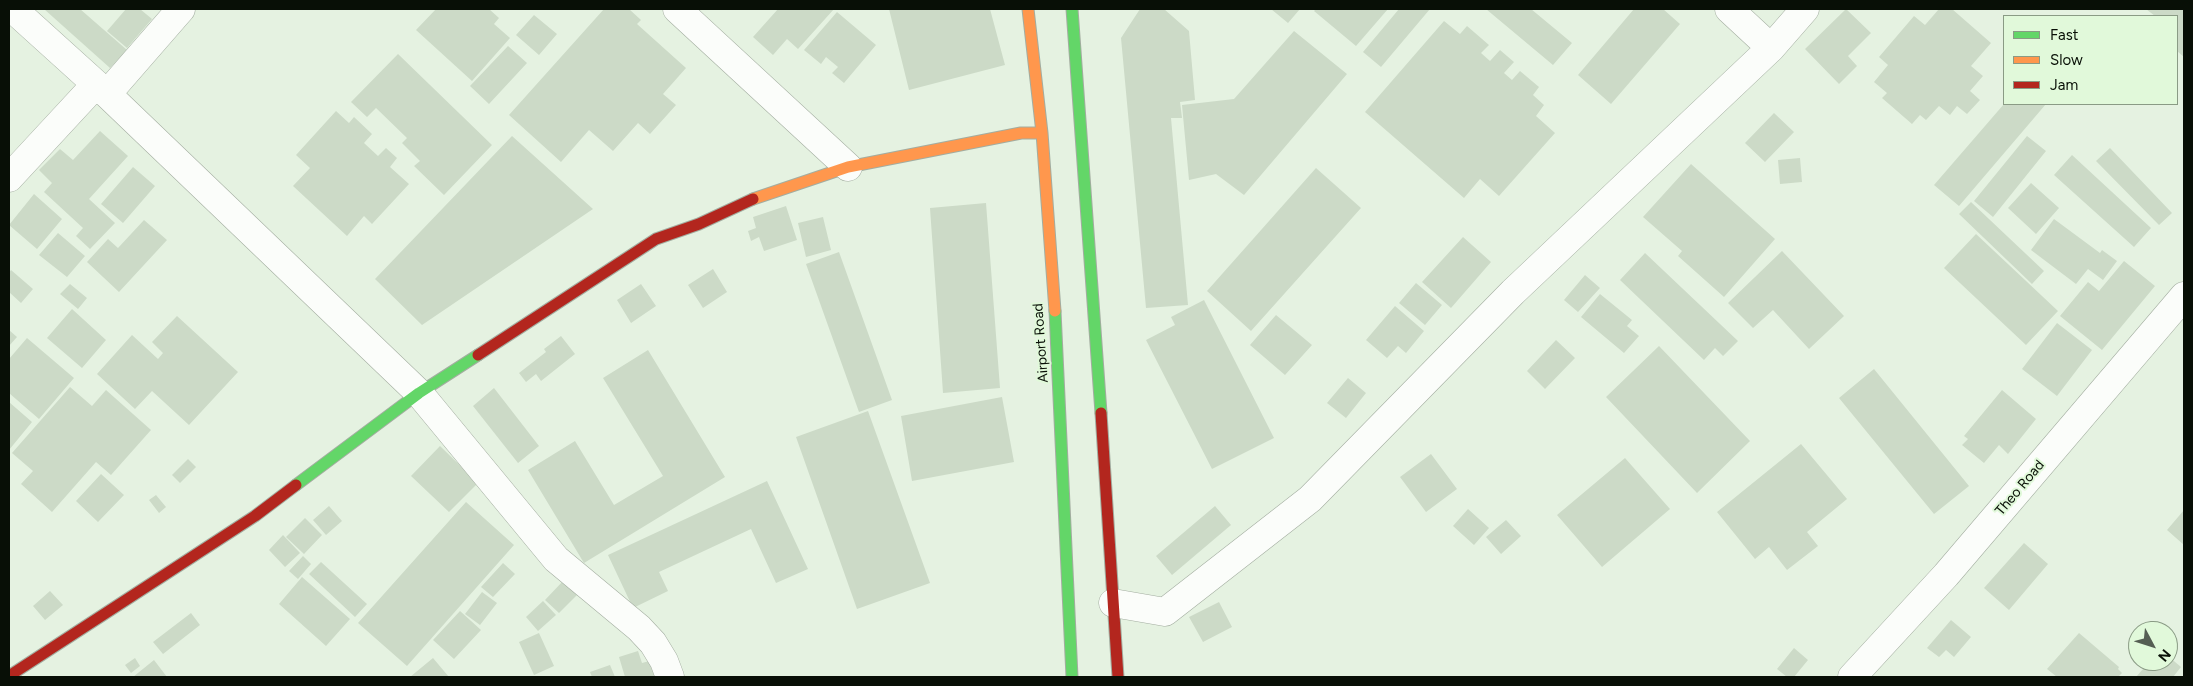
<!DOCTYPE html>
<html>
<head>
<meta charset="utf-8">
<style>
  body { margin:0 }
  #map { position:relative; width:2193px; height:686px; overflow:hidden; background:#e5f2e1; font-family:Figtree,sans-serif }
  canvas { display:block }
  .frame { position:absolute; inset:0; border:10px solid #080f06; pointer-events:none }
  .legend { position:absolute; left:2003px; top:15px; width:175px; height:90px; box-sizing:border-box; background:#e1f9da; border:1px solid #8a9b85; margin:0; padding:6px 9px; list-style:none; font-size:15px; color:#080f06 }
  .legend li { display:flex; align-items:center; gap:10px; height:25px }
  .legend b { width:25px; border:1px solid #8a9b85 }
  .north { position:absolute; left:2128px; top:621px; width:50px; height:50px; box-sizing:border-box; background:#e1f9da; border:1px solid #8a9b85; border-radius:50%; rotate:130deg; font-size:14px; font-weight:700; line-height:20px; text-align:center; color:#080f06 }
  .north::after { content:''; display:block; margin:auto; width:18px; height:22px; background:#555e53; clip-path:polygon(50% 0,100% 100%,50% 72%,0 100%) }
</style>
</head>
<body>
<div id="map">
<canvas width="2193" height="686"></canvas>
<div class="frame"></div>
<ul class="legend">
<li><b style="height:6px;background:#63d668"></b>Fast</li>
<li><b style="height:6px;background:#ff974d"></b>Slow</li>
<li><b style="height:6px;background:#b3261e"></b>Jam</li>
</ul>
<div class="north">N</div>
</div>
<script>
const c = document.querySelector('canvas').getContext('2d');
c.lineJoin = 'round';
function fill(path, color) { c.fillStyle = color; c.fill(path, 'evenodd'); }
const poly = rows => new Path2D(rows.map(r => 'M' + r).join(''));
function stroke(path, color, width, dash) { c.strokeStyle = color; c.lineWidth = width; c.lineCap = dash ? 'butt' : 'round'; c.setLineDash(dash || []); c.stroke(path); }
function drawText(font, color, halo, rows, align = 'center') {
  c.font = font + ' Figtree,sans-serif'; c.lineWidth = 4; c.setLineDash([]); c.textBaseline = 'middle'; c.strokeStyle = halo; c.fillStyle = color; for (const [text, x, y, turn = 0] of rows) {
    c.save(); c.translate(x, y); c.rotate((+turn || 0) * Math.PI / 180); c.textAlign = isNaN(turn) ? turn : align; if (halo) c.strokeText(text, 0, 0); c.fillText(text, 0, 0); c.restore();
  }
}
const building = poly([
  [44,9,80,9,127,50,110,68],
  [126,9,140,9,152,19,127,48,107,31],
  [436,9,489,9,499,18,494,24,510,38,472,81,416,30],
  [604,9,629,9,641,20,637,24,686,68,663,94,676,105,650,134,638,123,613,151,589,130,561,162,509,115],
  [778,9,834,9,798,49,787,39,773,55,753,37],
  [889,9,990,9,1005,65,909,90],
  [1140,9,1164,9,1189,31,1195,100,1180,102,1182,118,1171,118,1188,305,1146,308,1121,38],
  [1271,9,1300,9,1288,23],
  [1316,9,1388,9,1356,46,1314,11],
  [1399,9,1430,9,1381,67,1363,52],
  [1486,9,1531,9,1572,43,1553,65],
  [1634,9,1663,9,1680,24,1611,104,1578,75],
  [1846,9,1871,33,1848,56,1857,66,1839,84,1805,49],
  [1939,9,1952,9,1991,43,1971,66,1983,76,1970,91,1980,100,1967,114,1957,106,1950,115,1939,106,1926,120,1920,115,1912,124,1882,98,1887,93,1874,82,1888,65,1879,57,1914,16,1925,25],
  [2146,9,2184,9,2184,57,2177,51,2177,16,2155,16],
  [837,12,876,45,844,83,832,73,838,67,826,57,821,64,804,50],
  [534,15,557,34,539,55,516,35],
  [1444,21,1460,34,1467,26,1489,45,1481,53,1490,61,1500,50,1514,62,1504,73,1512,80,1520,71,1539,87,1533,95,1544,105,1536,116,1555,133,1499,196,1480,179,1464,198,1365,112],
  [1294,31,1347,74,1244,195,1216,174,1189,180,1182,105,1234,99],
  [508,46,527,63,489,104,470,86],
  [398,54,492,145,444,195,414,166,420,161,402,143,407,138,376,108,367,117,351,102],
  [2004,104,2046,104,1959,206,1934,185],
  [336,111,349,123,354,117,372,134,364,143,378,156,386,148,397,158,390,167,409,184,372,224,364,216,347,236,293,186,310,168,296,155],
  [1774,113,1794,132,1765,162,1745,143],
  [100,131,128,156,89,199,115,223,90,249,76,236,83,228,44,192,52,183,39,170,60,149,73,160],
  [512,136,593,209,422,325,375,279],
  [2027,136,2046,151,1993,217,1974,201],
  [2110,148,2172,213,2159,225,2096,161],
  [2072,155,2151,228,2134,247,2054,175],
  [1800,158,1802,182,1780,184,1778,160],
  [1691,164,1775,239,1724,297,1678,256,1682,251,1643,217],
  [133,167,155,186,123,223,101,204],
  [1316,168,1361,208,1251,331,1207,291],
  [2031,183,2059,208,2036,234,2008,208],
  [34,194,62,219,37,249,9,225],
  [1971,202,2044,271,2032,284,1959,214],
  [986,203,1000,388,943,393,930,208],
  [786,206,797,240,764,251,759,237,751,241,748,231,756,228,753,217],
  [823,217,831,250,806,257,798,223],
  [2054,219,2100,253,2102,250,2117,261,2103,280,2088,269,2076,284,2031,250],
  [144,220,167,240,119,292,87,262,108,239,118,248],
  [58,233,85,256,67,277,39,255],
  [1976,234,2058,311,2026,345,1944,268],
  [1463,237,1491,262,1451,308,1422,282],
  [1782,251,1844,316,1809,349,1773,310,1753,328,1728,303],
  [839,252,892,400,859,412,806,264],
  [1645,253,1738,341,1723,356,1715,348,1704,360,1620,280],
  [2124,261,2155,286,2102,350,2060,316,2088,282,2099,291],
  [713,269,727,292,703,308,688,285],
  [11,270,33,289,21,303,9,292,9,273],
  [1585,275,1600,288,1578,312,1564,300],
  [1416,283,1442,305,1425,325,1399,303],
  [70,284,87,298,78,309,60,294],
  [641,284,656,306,631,323,617,300],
  [1600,294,1632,320,1627,326,1639,336,1624,353,1581,317],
  [1204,300,1274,438,1212,469,1146,340,1175,325,1171,317],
  [1395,306,1424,331,1406,353,1398,346,1387,358,1366,340],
  [72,309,106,340,82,368,47,338],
  [1276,315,1312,345,1285,375,1250,345],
  [177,316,238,372,189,425,152,391,135,409,97,374,132,335,158,359,163,353,152,342],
  [2057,323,2092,350,2057,396,2022,369],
  [9,330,17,337,9,346],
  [561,336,575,354,541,381,536,374,526,382,519,373,546,352,544,349],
  [27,338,74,378,39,419,9,393,9,359],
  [1556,340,1575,358,1545,389,1527,371],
  [1659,346,1750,441,1697,493,1606,397],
  [648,350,725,477,584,563,528,470,575,441,614,505,663,476,603,378],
  [1874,369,1969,486,1934,514,1839,398],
  [1348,378,1366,393,1346,418,1327,403],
  [70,387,92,406,106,390,151,430,111,475,96,462,52,512,21,484,33,471,12,453],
  [494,388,539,446,518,463,473,406],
  [2002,390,2036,419,2008,454,1999,445,1984,463,1962,445,1968,439,1964,436],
  [1002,397,1014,462,912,481,901,416],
  [9,402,32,422,9,450],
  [868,411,930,583,857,609,796,437],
  [1801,444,1847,499,1807,532,1818,546,1787,570,1769,547,1755,559,1717,512],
  [440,446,478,483,449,512,411,476],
  [1431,454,1457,489,1426,512,1400,477],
  [1625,458,1670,509,1602,567,1557,515],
  [188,459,196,467,180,483,172,475],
  [101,474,124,495,98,522,76,501],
  [767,481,808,569,776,583,751,529,659,572,668,591,633,608,608,555],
  [156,495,166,507,159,513,149,500],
  [466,502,514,545,407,666,358,623],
  [329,506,342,521,326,535,313,520],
  [1215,506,1231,525,1172,575,1156,556],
  [1468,509,1489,528,1474,545,1453,526],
  [2184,510,2184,545,2167,530],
  [305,518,322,535,304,554,286,537],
  [1506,520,1521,536,1501,554,1486,537],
  [283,535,300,553,285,567,269,550],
  [2024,543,2048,564,2009,610,1984,588],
  [303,556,311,564,298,579,289,571],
  [321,562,367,604,355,617,309,574],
  [503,563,515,574,493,597,481,587],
  [302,577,350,619,326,646,279,604],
  [563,581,577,595,559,613,545,600],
  [50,591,63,605,45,620,33,606],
  [482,592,497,603,480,625,465,614],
  [543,601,556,615,538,631,526,617],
  [1219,602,1232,627,1203,642,1189,617],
  [460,611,481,630,454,659,433,640],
  [191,613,200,625,163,654,153,642],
  [1951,620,1971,637,1954,657,1946,650,1939,657,1927,648],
  [539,633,554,666,534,675,519,642],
  [2079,633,2119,667,2118,669,2122,673,2118,677,2057,677,2047,669],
  [1794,648,1808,660,1794,677,1787,677,1777,669],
  [638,651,642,663,657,659,662,677,625,677,619,657],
  [2168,656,2181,667,2173,677,2136,677,2150,661,2168,661],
  [135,658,140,666,131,673,125,665],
  [433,658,449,677,410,677],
  [154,660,167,677,133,677],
  [610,665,615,677,592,677,590,672]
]);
const street = poly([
  [13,9,107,94,419,393,556,559,639,628,653,643,664,661,670,677],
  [677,9,848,167],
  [1729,9,1771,48],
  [107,94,181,9],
  [9,178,96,84],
  [1113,603,1165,612,1310,499,1513,292,1771,48,1805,9],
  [1852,677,1946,575,2184,296]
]);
const fast = poly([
  [1072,9,1101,413],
  [1055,311,1072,677],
  [296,485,419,393,478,355]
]);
const slow = poly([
  [1028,9,1042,133,1055,311],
  [753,199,848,167,1021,133,1042,133]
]);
const jam = poly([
  [478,355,656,239,699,224,753,199],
  [1101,413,1118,677],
  [9,676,255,516,296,485]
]);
const streetNames = [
  ["Airport Road",1041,343,-94],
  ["Theo Road",2020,488,-50]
];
fill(building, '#ccdac7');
stroke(street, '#a3ada0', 29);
stroke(fast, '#a3ada0', 13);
stroke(slow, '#a3ada0', 13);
stroke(jam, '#a3ada0', 13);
stroke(street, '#fbfdfa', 28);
stroke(fast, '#63d668', 11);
stroke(slow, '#ff974d', 11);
stroke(jam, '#b3261e', 11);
drawText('14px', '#080f06', '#e1f9da', streetNames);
</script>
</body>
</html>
